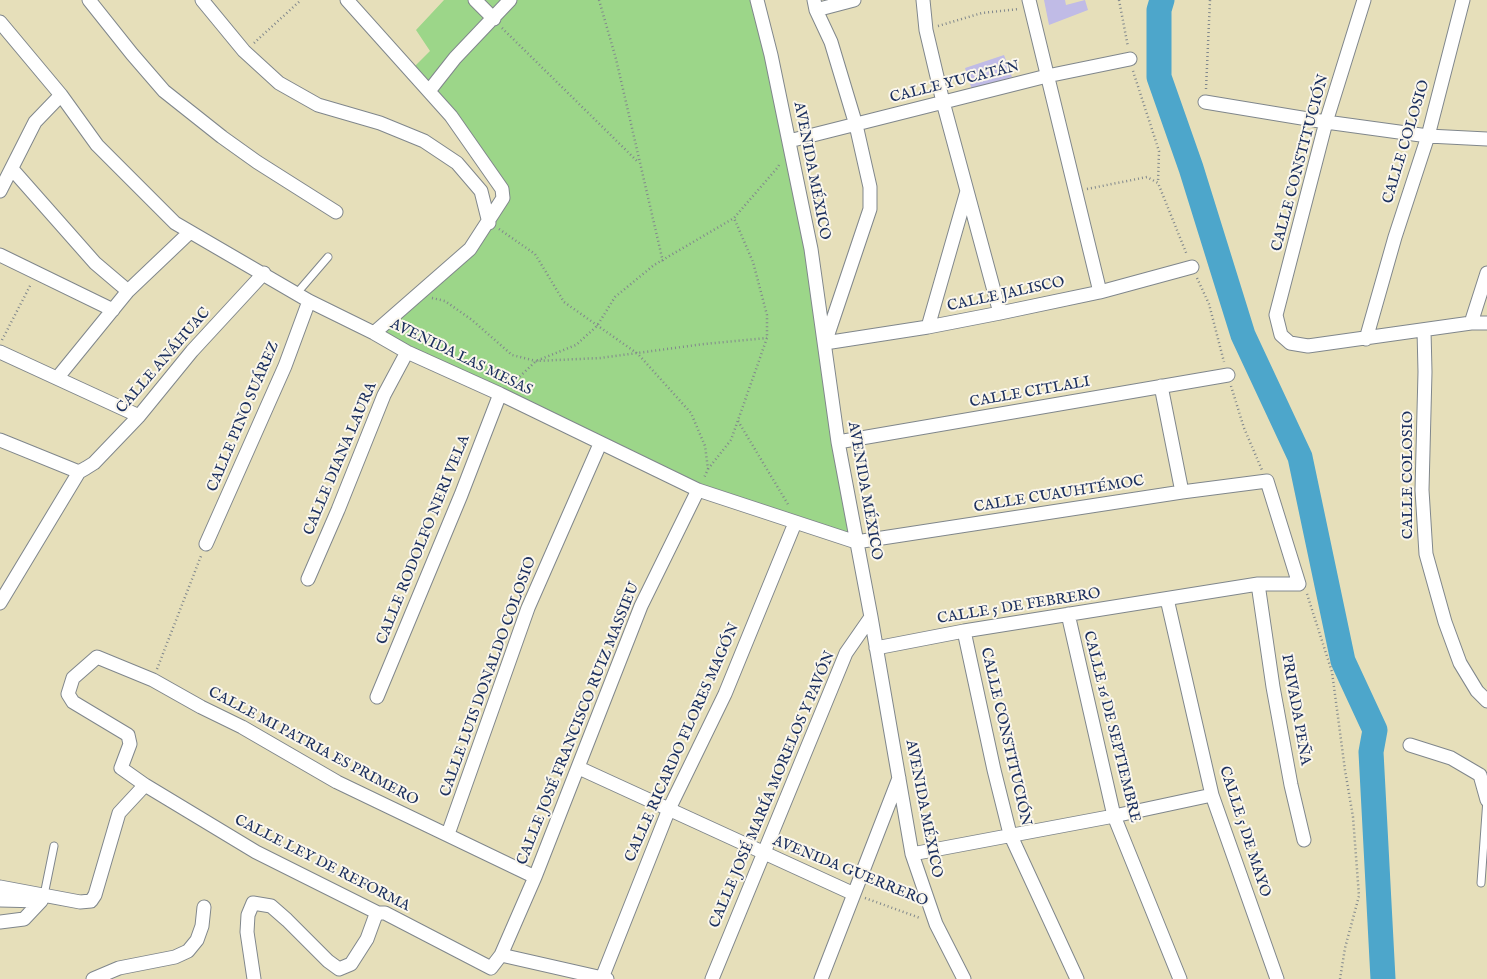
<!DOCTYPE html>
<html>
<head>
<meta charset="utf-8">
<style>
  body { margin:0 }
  canvas { display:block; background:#e6dfba }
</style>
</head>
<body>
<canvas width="1487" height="979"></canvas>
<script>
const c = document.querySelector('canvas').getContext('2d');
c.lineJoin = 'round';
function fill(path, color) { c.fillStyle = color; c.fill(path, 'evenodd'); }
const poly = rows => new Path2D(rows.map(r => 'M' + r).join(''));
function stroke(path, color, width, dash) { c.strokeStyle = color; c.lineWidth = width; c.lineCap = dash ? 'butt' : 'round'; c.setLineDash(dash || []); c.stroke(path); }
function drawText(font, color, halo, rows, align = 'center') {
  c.font = font + ' "IM FELL English",serif'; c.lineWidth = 4; c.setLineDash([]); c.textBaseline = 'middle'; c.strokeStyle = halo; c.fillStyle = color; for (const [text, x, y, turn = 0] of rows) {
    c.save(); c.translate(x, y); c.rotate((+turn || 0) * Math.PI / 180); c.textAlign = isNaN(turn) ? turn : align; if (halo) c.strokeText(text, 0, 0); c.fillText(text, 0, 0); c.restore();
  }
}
const green = poly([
  [444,0,757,0,771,55,856,542,698,490,374,333,470,249,502,189,410,71,430,51,416,30]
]);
const river = poly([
  [1162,0,1159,10,1159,77,1191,168,1243,335,1300,457,1343,661,1375,730,1371,752,1383,979]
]);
const building = poly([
  [1044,0,1065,0,1066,5,1085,0,1088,10,1049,25],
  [1004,55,1012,77,972,90,965,68]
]);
const path = poly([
  [599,0,616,59,663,262],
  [1119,0,1128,47],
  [938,26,982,13,1019,9],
  [502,28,637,161],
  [254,43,301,0],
  [1133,71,1159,151,1158,183],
  [1206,89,1210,0],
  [1087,189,1147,177,1158,183,1187,255],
  [499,229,535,254,564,302,638,354,691,413,705,446,708,469,704,478],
  [1197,278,1209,304,1224,362],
  [432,298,445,301,472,320,512,355,536,361,600,358,704,344,767,338],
  [2,340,31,284],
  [511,385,536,361,576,345,597,326,615,297,654,265,734,218,778,167,780,163],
  [1231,386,1244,428,1262,470],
  [738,421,789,506],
  [708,469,731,440,767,338,767,315,753,262,734,218],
  [1307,594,1332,672,1345,770,1353,817,1359,896,1345,948,1340,979],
  [157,669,201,556],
  [865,898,920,918]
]);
const service = poly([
  [297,293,328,257],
  [1481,883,1487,799],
  [44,895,54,846]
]);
const minor = poly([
  [89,0,132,54,164,91,222,137,257,162,336,212],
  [202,0,244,51,279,83,318,105,380,123,424,141,457,163,481,191,489,223],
  [347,0,451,116,502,189,503,198,470,249,374,333],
  [475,0,494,19],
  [757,0,771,55,811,249,838,442,871,617,912,854,936,924,964,979],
  [814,0,816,10,831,42,856,125,870,187,870,209,825,343,928,327,1000,313,1100,292,1192,267],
  [923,0,926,30,943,102,1000,313],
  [1029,0,1100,292],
  [1364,0,1326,122,1276,315,1281,335,1290,343,1308,346,1471,323,1487,323],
  [816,10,854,0],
  [0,22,61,95,97,145,175,223,309,301,374,333,407,352,500,394,698,490,856,542,1182,492,1267,481,1299,584,1258,584,964,631,876,648],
  [429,91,455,58,510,0],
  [1205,102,1326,122,1428,136,1487,139],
  [789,141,1047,76,1130,59],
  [12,169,95,263,128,291],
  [0,191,35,122,61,95],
  [0,255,113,310],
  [1471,323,1487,273],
  [928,327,967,191],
  [1424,330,1425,372,1422,490,1426,554,1445,622,1460,663,1477,691,1487,701],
  [1366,339,1395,237,1428,136,1463,0],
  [0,352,139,416],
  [58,377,128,291,190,232],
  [1161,386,1182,492],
  [0,440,79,472,86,468,94,463,139,416,192,351,264,273],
  [838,442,1228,375],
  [206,544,285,366,309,301],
  [308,579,338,510,384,395,407,352],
  [1258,584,1273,687,1291,785,1304,840],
  [1167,599,1212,795,1277,979],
  [0,603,79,472],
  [1068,614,1114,816,1180,979],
  [964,631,994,770,1010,834,1077,979],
  [377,697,461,495,500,394],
  [1410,745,1451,758,1480,775],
  [579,768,854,894],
  [1480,775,1487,800],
  [448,834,528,608,600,444],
  [912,854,1114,816,1212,795],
  [535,877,337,782,242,727,201,707,153,680,97,657,73,678,68,694,73,702,128,735,130,744,121,768,145,785,256,852,378,913,385,913,491,968,501,955,535,877,641,606,698,490],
  [0,887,80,902,91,901,95,895,119,813,145,785],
  [0,900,41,901],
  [0,922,24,919,41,901,44,895],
  [501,955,607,979],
  [602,978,669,809,725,694,795,523],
  [93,979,119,968,175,957,188,951,197,940,202,926,204,907],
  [254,979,247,932,248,915,253,903,271,906,287,920,328,961,339,969,351,964,367,939,375,917,378,913],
  [712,979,846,653,871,617],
  [821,979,899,778]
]);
const streetNames = [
  ["CALLE YUCATÁN",955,83,-14],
  ["CALLE COLOSIO",1407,142,-73],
  ["CALLE CONSTITUCIÓN",1301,163,-75],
  ["AVENIDA MÉXICO",811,171,79],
  ["CALLE JALISCO",1006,295,-12],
  ["AVENIDA LAS MESAS",461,358,26],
  ["CALLE ANÁHUAC",164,361,-49],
  ["CALLE CITLALI",1030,393,-10],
  ["CALLE PINO SUÁREZ",244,417,-67],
  ["CALLE DIANA LAURA",341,459,-67],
  ["CALLE COLOSIO",1409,475,-90],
  ["AVENIDA MÉXICO",864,491,80],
  ["CALLE CUAUHTÉMOC",1059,495,-9],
  ["CALLE RODOLFO NERI VELA",424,540,-68],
  ["CALLE 5 DE FEBRERO",1019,607,-9],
  ["CALLE LUIS DONALDO COLOSIO",489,677,-70],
  ["PRIVADA PEÑA",1295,710,80],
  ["CALLE JOSÉ FRANCISCO RUIZ MASSIEU",579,724,-68],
  ["CALLE 16 DE SEPTIEMBRE",1111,727,76],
  ["CALLE CONSTITUCIÓN",1005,737,77],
  ["CALLE RICARDO FLORES MAGÓN",683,743,-66],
  ["CALLE MI PATRIA ES PRIMERO",313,747,28],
  ["CALLE JOSÉ MARÍA MORELOS Y PAVÓN",773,790,-67],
  ["AVENIDA MÉXICO",923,809,79],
  ["CALLE 5 DE MAYO",1244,832,72],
  ["CALLE LEY DE REFORMA",322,864,27],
  ["AVENIDA GUERRERO",850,872,22]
];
fill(green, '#9cd689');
stroke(river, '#4da6cb', 25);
fill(building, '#c0bbe6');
stroke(service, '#80878c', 9);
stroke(minor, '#80878c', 15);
stroke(path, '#80878c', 2.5, [1, 3]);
stroke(service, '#fff', 7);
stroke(minor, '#fff', 13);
drawText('15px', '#1b2f5e', '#fbf7ec', streetNames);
</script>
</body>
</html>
